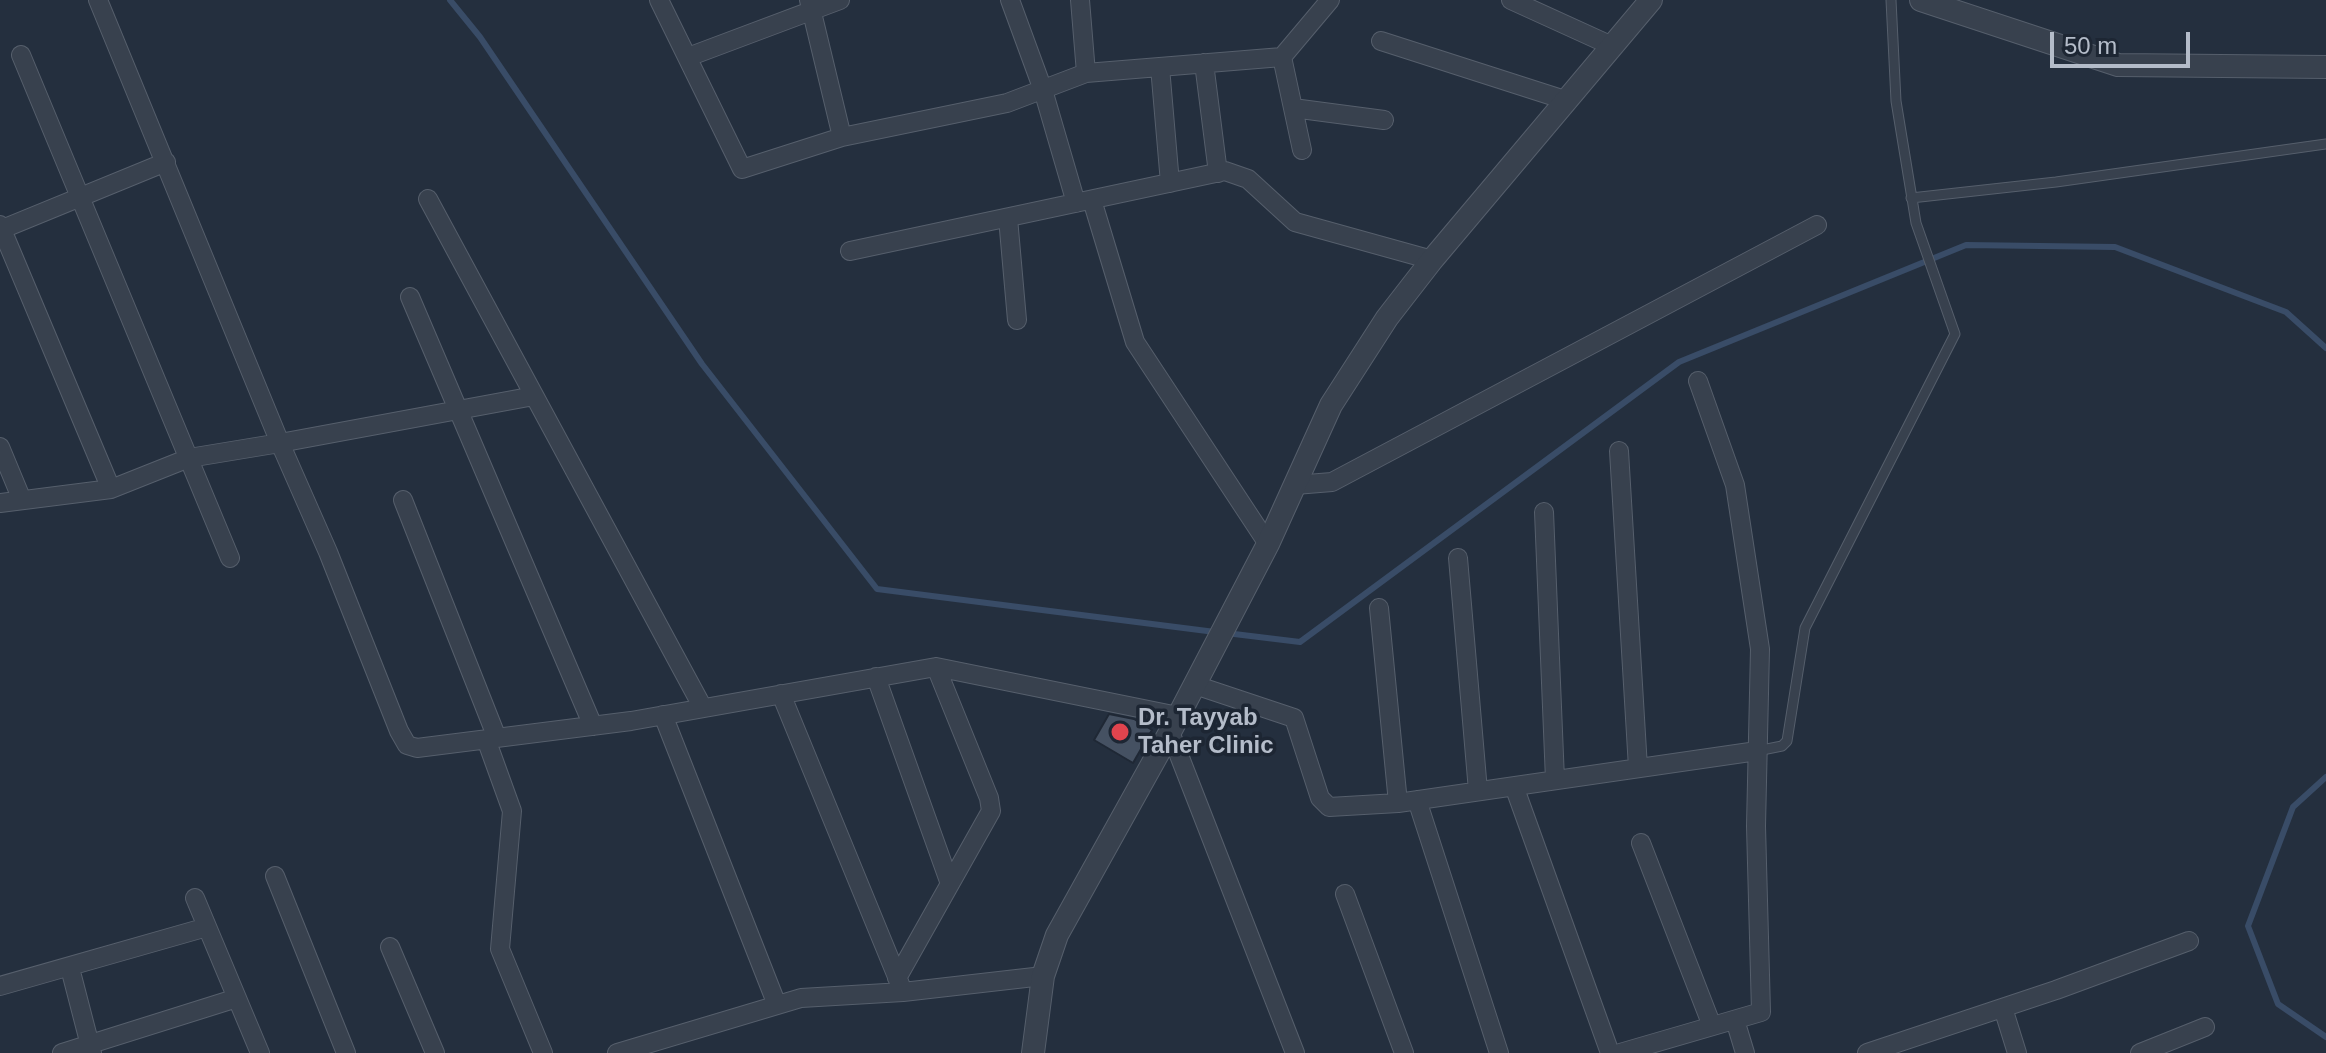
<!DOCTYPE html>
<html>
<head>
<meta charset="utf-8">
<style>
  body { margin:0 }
  #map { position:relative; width:2326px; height:1053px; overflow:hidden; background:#242f3e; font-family:Arial,sans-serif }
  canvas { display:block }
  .scale { position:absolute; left:2050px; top:32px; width:140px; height:36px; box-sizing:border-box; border:4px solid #b4bcc9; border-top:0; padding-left:10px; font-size:24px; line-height:28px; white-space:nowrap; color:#b4bcc9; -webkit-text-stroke:6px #1d2633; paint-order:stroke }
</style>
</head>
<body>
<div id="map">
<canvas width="2326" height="1053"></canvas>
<div class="scale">50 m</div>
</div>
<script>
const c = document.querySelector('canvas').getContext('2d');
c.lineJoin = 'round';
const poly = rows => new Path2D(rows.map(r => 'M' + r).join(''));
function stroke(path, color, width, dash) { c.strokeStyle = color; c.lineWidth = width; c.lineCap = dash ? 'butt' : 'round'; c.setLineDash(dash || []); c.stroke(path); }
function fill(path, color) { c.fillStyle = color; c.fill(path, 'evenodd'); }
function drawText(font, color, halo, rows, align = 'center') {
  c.font = font + ' Arial,sans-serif'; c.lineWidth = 7; c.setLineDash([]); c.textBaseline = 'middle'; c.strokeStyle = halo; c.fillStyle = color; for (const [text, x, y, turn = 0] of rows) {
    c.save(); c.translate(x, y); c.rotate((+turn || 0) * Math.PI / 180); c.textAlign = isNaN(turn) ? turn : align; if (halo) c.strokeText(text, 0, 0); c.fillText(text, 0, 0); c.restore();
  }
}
const stream = poly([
  [450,0,480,37,702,364,877,589,1215,632],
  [1226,633,1300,642,1679,362,1966,245,2115,247,2286,312,2326,348],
  [2326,777,2293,807,2248,926,2278,1004,2326,1037]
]);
const building = poly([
  [1109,714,1134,719,1152,730,1133,763,1094,740,1109,714]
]);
const service = poly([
  [1911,198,2056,182,2326,144],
  [1757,751,1782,746,1787,741,1805,628,1955,334,1916,223,1896,101,1891,0]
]);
const minor = poly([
  [98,0,280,443,534,396],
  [659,0,742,169,842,137],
  [809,0,842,137,1007,103,1086,73],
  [1010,0,1043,90,1076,203],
  [1080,0,1086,73,1282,57,1330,0],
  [1511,0,1612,46],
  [1381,41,1568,101],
  [21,55,230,558],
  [688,57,840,0],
  [1282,57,1302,150],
  [1204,63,1218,173],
  [1160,67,1170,183],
  [1293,108,1384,120],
  [428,199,703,708],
  [1092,200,1135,342,1268,544],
  [1008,218,1017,320],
  [0,225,111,489],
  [0,230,166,162],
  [850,251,1225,171,1248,179,1295,222,1432,260],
  [410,297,593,726],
  [0,447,22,500],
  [1619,451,1638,768],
  [1295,485,1332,482,1817,225],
  [403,500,497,738],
  [0,503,111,489,189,458,280,443,328,552,399,731,407,745,417,748,631,721,936,667,1178,716],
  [1544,512,1555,780],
  [1458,558,1478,791],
  [1379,608,1398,803],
  [876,677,950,884],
  [1195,685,1294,718,1320,798,1329,807,1398,803,1757,751],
  [781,694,900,984],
  [663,715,777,1005],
  [1170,732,1295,1053],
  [486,739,512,811,500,949,543,1053],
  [1514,786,1610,1053],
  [1417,800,1499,1053],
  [1641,843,1712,1026],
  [275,876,346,1053],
  [1345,894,1404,1053],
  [195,898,260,1053],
  [390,947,435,1053],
  [70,968,92,1053],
  [897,978,991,811,989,798,936,667],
  [0,986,207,927],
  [2003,1008,2017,1053],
  [1735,1020,1745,1053],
  [62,1053,237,998],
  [617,1053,801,998,903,992,1043,976],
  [1620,1053,1761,1012,1756,826,1760,649,1735,485,1698,381],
  [1867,1053,2056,990,2189,941],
  [2140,1053,2205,1027]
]);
const tertiary = poly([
  [1921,0,2118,65,2326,67],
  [1033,1053,1043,976,1057,935,1170,732,1268,544,1331,405,1387,318,1432,260,1651,0]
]);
const markers = [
  [1120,732,10,"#e0444e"]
];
const poiNames = [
  ["Dr. Tayyab",1138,718],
  ["Taher Clinic",1138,746]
];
stroke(stream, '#394c67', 6);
fill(building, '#455162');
stroke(building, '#1f2835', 2);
stroke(service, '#565f6c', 11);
stroke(minor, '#565f6c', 20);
stroke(tertiary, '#565f6c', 24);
stroke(service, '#38414e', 9);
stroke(minor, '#38414e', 18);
stroke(tertiary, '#38414e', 22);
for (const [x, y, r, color] of markers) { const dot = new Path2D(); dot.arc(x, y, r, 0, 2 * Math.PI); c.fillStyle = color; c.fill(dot); stroke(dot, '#1d2633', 3); }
drawText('bold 24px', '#b4bcc9', '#1d2633', poiNames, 'left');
</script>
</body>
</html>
